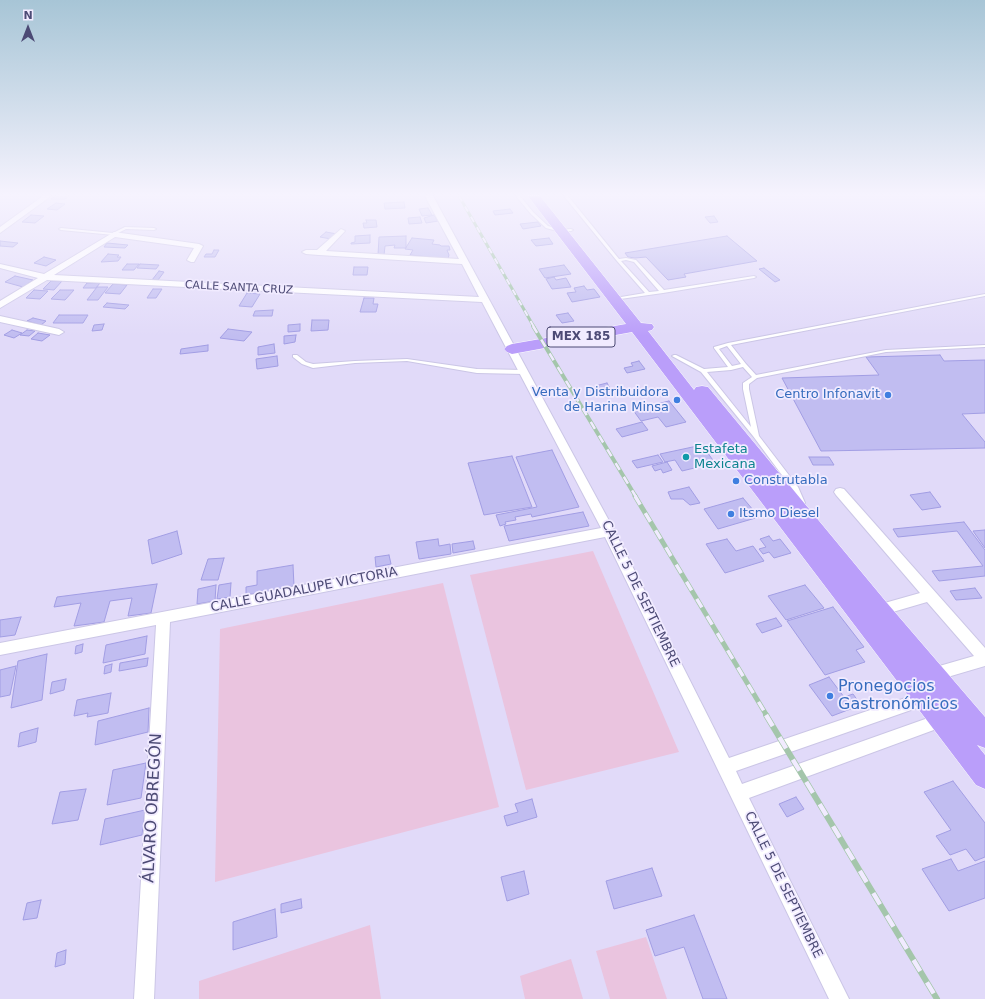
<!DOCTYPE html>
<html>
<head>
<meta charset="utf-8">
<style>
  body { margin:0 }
  #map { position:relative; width:985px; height:999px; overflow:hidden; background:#ece5fc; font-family:"DejaVu Sans",sans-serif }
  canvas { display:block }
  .north { position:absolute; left:8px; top:8px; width:40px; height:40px; -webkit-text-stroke:3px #f1ebff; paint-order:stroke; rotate:0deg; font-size:11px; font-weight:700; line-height:16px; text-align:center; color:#4c4a75 }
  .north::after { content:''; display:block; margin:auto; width:14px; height:18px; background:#4c4a75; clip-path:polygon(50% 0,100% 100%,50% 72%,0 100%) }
</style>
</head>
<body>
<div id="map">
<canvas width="985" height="999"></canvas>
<div class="north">N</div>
</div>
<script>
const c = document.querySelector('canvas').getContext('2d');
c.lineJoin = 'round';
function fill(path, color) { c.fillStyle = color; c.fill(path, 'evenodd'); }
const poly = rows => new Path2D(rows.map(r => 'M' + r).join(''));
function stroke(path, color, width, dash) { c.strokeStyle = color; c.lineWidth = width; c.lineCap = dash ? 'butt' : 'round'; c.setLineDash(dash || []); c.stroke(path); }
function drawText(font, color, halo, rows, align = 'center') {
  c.font = font + ' "DejaVu Sans",sans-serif'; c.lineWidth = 3.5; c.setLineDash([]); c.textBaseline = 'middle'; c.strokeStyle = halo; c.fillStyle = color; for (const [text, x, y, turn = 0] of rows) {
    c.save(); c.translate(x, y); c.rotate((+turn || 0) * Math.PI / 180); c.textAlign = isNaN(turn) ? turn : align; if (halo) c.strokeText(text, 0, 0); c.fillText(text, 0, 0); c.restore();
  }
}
const residential = poly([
  [0,196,985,196,985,999,0,999]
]);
const green = poly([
  [593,551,679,752,526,790,470,575],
  [443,583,499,807,215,882,220,629],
  [370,925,381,999,199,999,199,981],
  [646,937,667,999,610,999,596,951],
  [571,959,583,999,525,999,520,976]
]);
const building = poly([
  [55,196,69,196,65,199,51,199,55,196],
  [404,202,405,208,385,209,384,203,404,202],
  [56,203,65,204,57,210,47,209,56,203],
  [428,208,432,215,422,216,419,209,428,208],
  [510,209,513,213,495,215,493,211,510,209],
  [31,215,44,216,35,223,22,222,31,215],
  [434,215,438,221,426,223,424,218,434,215],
  [714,216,718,222,710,223,705,217,714,216],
  [420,217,422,223,409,224,408,218,420,217],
  [366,220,376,220,377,227,364,228,363,223,367,223,366,220],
  [538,222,541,226,523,229,520,224,538,222],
  [326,232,337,234,331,239,320,237,326,232],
  [370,235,370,243,351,244,351,243,355,242,355,236,370,235],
  [406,236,406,248,394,248,395,245,385,246,384,255,378,255,379,237,406,236],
  [727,236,757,261,684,274,686,277,668,280,646,257,635,258,628,257,625,253,727,236],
  [412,238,434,240,432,244,440,245,441,246,449,246,450,250,447,250,449,255,448,259,410,255,413,250,405,249,412,238],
  [549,238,553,244,536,246,531,240,549,238],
  [0,241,18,243,13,247,0,246,0,241],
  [107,243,128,245,125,248,104,247,107,243],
  [214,250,219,250,215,257,204,257,206,254,212,254,214,250],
  [108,254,119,255,117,257,121,257,118,261,101,262,108,254],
  [44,257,56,260,46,266,34,263,44,257],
  [127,264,139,264,134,270,122,270,127,264],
  [140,264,159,265,156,269,137,268,140,264],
  [564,265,571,274,545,278,539,269,564,265],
  [354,267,368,267,367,275,353,275,354,267],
  [764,268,780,280,775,282,759,269,764,268],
  [159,271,164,272,158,280,152,280,159,271],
  [15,276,33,280,23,287,5,282,15,276],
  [554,277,556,280,566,278,571,287,552,289,546,279,554,277],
  [51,281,62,281,54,290,43,289,51,281],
  [87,283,100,283,96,288,83,288,87,283],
  [113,284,127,285,120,294,105,293,113,284],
  [584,286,587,290,594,289,600,297,572,302,567,293,576,292,574,288,584,286],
  [97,287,108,287,98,300,87,300,97,287],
  [153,289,162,289,156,298,147,298,153,289],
  [34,290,48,291,40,299,26,298,34,290],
  [60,290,74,290,65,300,51,299,60,290],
  [247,293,260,294,252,307,239,306,247,293],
  [364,298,374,298,373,304,378,304,376,312,360,312,364,298],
  [107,303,129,305,125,309,103,307,107,303],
  [273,310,272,316,253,316,255,311,273,310],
  [568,313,574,321,562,323,556,315,568,313],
  [59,315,88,315,83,323,53,323,59,315],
  [33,318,46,321,41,325,27,321,33,318],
  [312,320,329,320,328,330,311,331,312,320],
  [104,324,102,330,92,331,94,325,104,324],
  [300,324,300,331,288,332,288,325,300,324],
  [228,329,252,332,244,341,220,338,228,329],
  [12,330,22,333,14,338,4,335,12,330],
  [27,330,35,331,29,336,20,335,27,330],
  [38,333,50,335,42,341,31,339,38,333],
  [296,335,295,342,284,344,284,336,296,335],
  [274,344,275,353,258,355,258,347,274,344],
  [208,345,208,351,180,354,181,349,208,345],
  [940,355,944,361,985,360,985,413,962,414,985,442,985,448,821,451,782,378,879,375,866,357,940,355],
  [277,356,278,366,257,369,256,359,277,356],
  [639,361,645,369,627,373,624,368,633,366,631,363,639,361],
  [607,383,610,388,598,390,595,386,607,383],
  [669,401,686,422,666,427,658,417,641,421,633,410,669,401],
  [642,422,648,430,622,437,616,429,642,422],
  [702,445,715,463,682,471,675,460,665,462,660,454,702,445],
  [552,450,579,507,532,517,531,514,515,517,516,520,505,522,506,524,500,526,496,515,537,507,516,457,552,450],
  [658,455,663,462,637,468,632,461,658,455],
  [512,456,532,507,484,515,468,463,512,456],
  [809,457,829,457,834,465,813,465,809,457],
  [667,462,672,470,663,473,661,469,655,471,652,466,667,462],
  [689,487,700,503,690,505,683,499,671,499,668,492,689,487],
  [930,492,941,507,922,510,910,495,930,492],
  [743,498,759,517,718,529,704,509,743,498],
  [583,512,589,526,509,541,504,526,583,512],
  [964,522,985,550,985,576,939,581,932,571,983,566,957,531,898,537,893,529,964,522],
  [985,530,985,548,973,531,985,530],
  [177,531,182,554,152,564,148,540,177,531],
  [769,536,773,541,780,539,791,553,774,558,769,552,763,554,759,549,766,547,760,539,769,536],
  [438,539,439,546,450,544,451,554,419,559,416,542,438,539],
  [727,539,736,551,753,546,764,561,725,573,706,544,727,539],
  [473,541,475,549,453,553,452,544,473,541],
  [389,555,391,564,376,567,375,557,389,555],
  [224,558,218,580,201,580,208,559,224,558],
  [293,565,294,586,246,595,246,587,257,585,257,571,293,565],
  [231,583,230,597,217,599,219,585,231,583],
  [157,584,151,613,128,616,132,598,110,601,104,622,74,626,81,603,54,607,57,597,157,584],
  [216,585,215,601,197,604,198,589,216,585],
  [805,585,824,608,786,620,768,596,805,585],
  [975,588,982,598,956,600,950,591,975,588],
  [833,607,864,647,856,650,865,662,825,675,787,621,833,607],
  [21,617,15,635,0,637,0,620,21,617],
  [776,618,782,626,762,633,756,624,776,618],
  [147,636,145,654,103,663,106,645,147,636],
  [83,644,82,652,75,654,76,646,83,644],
  [47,654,42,700,11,708,18,661,47,654],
  [148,658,147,666,119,671,120,663,148,658],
  [112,664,111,672,104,674,105,666,112,664],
  [16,666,10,695,0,697,0,670,16,666],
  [829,677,844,697,853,694,861,705,832,716,809,685,829,677],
  [66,679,64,690,50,694,52,682,66,679],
  [111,693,108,713,87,717,88,713,74,716,77,700,111,693],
  [149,708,148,732,95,745,98,721,149,708],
  [38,728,36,742,18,747,20,733,38,728],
  [146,763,141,798,107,805,113,770,146,763],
  [953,781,985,823,985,857,975,861,966,849,950,855,936,836,951,830,924,792,953,781],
  [86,789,78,820,52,824,60,792,86,789],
  [796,797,804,809,787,817,779,804,796,797],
  [532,799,537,817,507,826,504,816,518,812,515,804,532,799],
  [145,810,142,835,100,845,105,819,145,810],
  [951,859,958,871,985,861,985,898,949,911,922,869,951,859],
  [652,868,662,896,614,909,606,881,652,868],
  [524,871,529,894,507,901,501,877,524,871],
  [301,899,302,908,281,913,281,904,301,899],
  [41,900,37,918,23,920,27,903,41,900],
  [275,909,277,937,233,950,233,922,275,909],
  [694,915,727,999,703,999,684,947,655,956,646,930,694,915],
  [66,950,65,964,55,967,57,953,66,950]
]);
const service = poly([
  [516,196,520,196,533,212,548,226,561,230,571,229,573,230,571,231,561,232,546,228,531,214,516,196],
  [564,196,568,196,619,259,626,258,636,260,664,290,754,276,756,277,754,278,663,293,613,300,613,298,615,298,645,293,617,261,564,196],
  [626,260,634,262,659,291,649,292,621,261,626,260],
  [125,227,154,228,156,229,154,230,126,229,114,235,61,230,59,229,61,228,113,233,125,227],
  [985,294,985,296,731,345,746,364,756,375,886,350,985,345,985,347,886,352,757,378,749,384,749,389,759,436,798,487,805,503,802,505,800,505,793,490,753,436,701,372,672,356,674,355,676,355,704,369,728,367,714,348,714,347,728,343,985,294],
  [727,346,741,364,732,366,719,349,727,346],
  [743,367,752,377,743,383,743,389,751,427,707,372,731,370,743,367],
  [293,355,297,355,306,362,313,364,355,361,407,359,477,369,524,370,526,372,524,374,477,373,407,361,355,363,313,368,302,364,293,357,293,355]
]);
const minor = poly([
  [43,196,51,196,0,233,0,227,43,196],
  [425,196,433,196,613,528,729,758,929,690,934,692,937,697,934,702,736,771,742,784,945,712,950,714,953,719,950,724,749,798,849,999,829,999,605,537,170,622,154,999,134,999,156,625,0,655,0,643,601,528,482,302,47,280,0,308,0,301,38,278,0,268,0,264,44,274,114,232,199,244,203,246,194,262,191,262,187,260,194,248,115,237,54,275,479,297,462,264,319,255,306,254,302,252,306,250,317,250,341,229,345,231,326,251,459,259,425,196],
  [0,316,59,329,64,332,59,335,0,322,0,316],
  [840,488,844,489,985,648,985,666,934,681,929,679,927,674,929,669,974,656,927,602,879,616,874,614,872,610,874,606,920,593,836,495,834,492,836,489,840,488]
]);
const primary = poly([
  [528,196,540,196,641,323,652,324,654,327,652,330,648,331,694,390,696,387,702,386,708,387,887,603,985,717,985,748,977,745,985,755,985,789,976,785,632,332,512,354,507,352,504,349,507,346,512,344,626,324,528,196]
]);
const railFar3 = poly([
  [459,196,534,327]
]);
const railFar2 = poly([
  [533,326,636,497]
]);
const railFar1 = poly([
  [635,496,767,716]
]);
const rail = poly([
  [766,715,937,999]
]);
const markers = [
  [888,395,4,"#3f7fe0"],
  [677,400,4,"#3f7fe0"],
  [686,457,4,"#0f9aa8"],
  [736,481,4,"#3f7fe0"],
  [731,514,4,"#3f7fe0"],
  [830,696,4,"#3f7fe0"]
];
const farStreetnames = [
  ["CALLE SANTA CRUZ",239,288,3]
];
const shields = [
  [581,337,68]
];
const shieldNames = [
  ["MEX 185",581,337]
];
const shopNames = [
  ["Venta y Distribuidora",669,393],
  ["de Harina Minsa",669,408],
  ["Centro Infonavit",880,395],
  ["Construtabla",744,481,"left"],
  ["Itsmo Diesel",739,514,"left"]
];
const cultureNames = [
  ["Estafeta",694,450],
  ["Mexicana",694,465]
];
const streetNames = [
  ["CALLE GUADALUPE VICTORIA",304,590,-11],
  ["CALLE 5 DE SEPTIEMBRE",640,594,64],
  ["CALLE 5 DE SEPTIEMBRE",783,885,64]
];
const nearShopnames = [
  ["Pronegocios",838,687],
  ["Gastronómicos",838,705]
];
const nearStreetnames = [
  ["ÁLVARO OBREGÓN",153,808,-87]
];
fill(residential, '#e1daf9');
fill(green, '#eac4df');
fill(building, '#c1bdf1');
stroke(building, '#a29ee4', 1);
stroke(service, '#cbc6e6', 2);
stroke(minor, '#cbc6e6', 2);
stroke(primary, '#fff', 1);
fill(service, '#fff');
fill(minor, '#fff');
fill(primary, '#ba9efa');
stroke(railFar3, '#a4c6ab', 3);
stroke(railFar2, '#a4c6ab', 4);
stroke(railFar1, '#a4c6ab', 5);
stroke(rail, '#a4c6ab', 6);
stroke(railFar3, '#f1ebff', 2, [6]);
stroke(railFar2, '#f1ebff', 2.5, [8]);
stroke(railFar1, '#f1ebff', 3.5, [10]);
stroke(rail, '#f1ebff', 4.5, [13]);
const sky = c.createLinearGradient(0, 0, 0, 336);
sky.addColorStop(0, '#a7c5d6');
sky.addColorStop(0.58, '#f6f3fe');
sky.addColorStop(1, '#f6f3fe00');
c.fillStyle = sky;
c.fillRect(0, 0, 985, 336);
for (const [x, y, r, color] of markers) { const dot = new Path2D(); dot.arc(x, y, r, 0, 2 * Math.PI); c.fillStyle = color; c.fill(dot); stroke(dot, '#f1ebff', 1.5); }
drawText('11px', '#4c4a75', '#f1ebff', farStreetnames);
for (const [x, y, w] of shields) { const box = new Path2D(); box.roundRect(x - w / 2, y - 10, w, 20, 3); c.fillStyle = '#f1ebff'; c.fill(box); stroke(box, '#4c4a75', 1); }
drawText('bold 12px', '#4c4a75', null, shieldNames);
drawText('13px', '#366cbe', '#f1ebff', shopNames, 'right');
drawText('13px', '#0d838f', '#f1ebff', cultureNames, 'left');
drawText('13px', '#4c4a75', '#f1ebff', streetNames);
drawText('16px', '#366cbe', '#f1ebff', nearShopnames, 'left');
drawText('16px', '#4c4a75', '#f1ebff', nearStreetnames);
</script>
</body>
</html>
